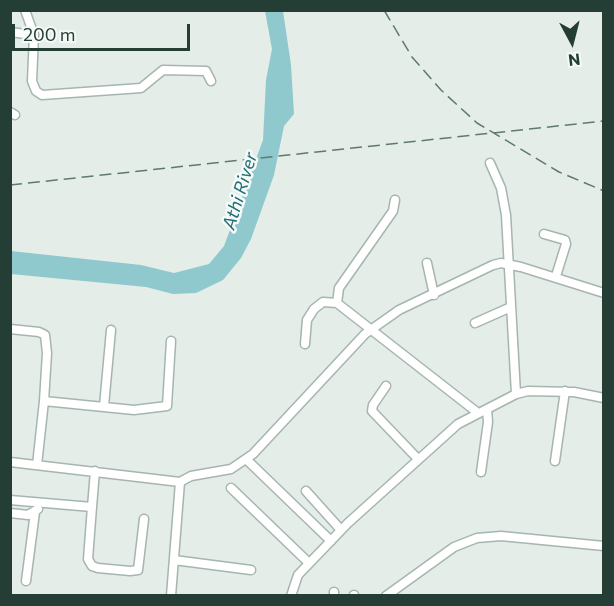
<!DOCTYPE html>
<html>
<head>
<meta charset="utf-8">
<style>
  body { margin:0 }
  #map { position:relative; width:614px; height:606px; overflow:hidden; background:#e4ede8; font-family:Commissioner,sans-serif }
  canvas { display:block }
  .frame { position:absolute; inset:0; border:12px solid #243e35; pointer-events:none }
  .north { position:absolute; left:542px; top:12px; width:60px; height:60px; -webkit-text-stroke:4px #f5f9f7; paint-order:stroke; rotate:173deg; font-size:16px; font-weight:700; line-height:24px; text-align:center; color:#243e35 }
  .north::after { content:''; display:block; margin:auto; width:21px; height:27px; background:#243e35; clip-path:polygon(50% 0,100% 100%,50% 72%,0 100%) }
  .scale { position:absolute; left:12px; top:24px; width:178px; height:27px; box-sizing:border-box; border:3px solid #243e35; border-top:0; padding-left:8px; font-size:18px; line-height:21px; white-space:nowrap; color:#243e35; -webkit-text-stroke:4px #f5f9f7; paint-order:stroke }
</style>
</head>
<body>
<div id="map">
<canvas width="614" height="606"></canvas>
<div class="frame"></div>
<div class="north">N</div>
<div class="scale">200 m</div>
</div>
<script>
const c = document.querySelector('canvas').getContext('2d');
c.lineJoin = 'round';
function fill(path, color) { c.fillStyle = color; c.fill(path, 'evenodd'); }
const poly = rows => new Path2D(rows.map(r => 'M' + r).join(''));
function stroke(path, color, width, dash) { c.strokeStyle = color; c.lineWidth = width; c.lineCap = dash ? 'butt' : 'round'; c.setLineDash(dash || []); c.stroke(path); }
function drawText(font, color, halo, rows, align = 'center') {
  c.font = font + ' Commissioner,sans-serif'; c.lineWidth = 5; c.setLineDash([]); c.textBaseline = 'middle'; c.strokeStyle = halo; c.fillStyle = color; for (const [text, x, y, turn = 0] of rows) {
    c.save(); c.translate(x, y); c.rotate((+turn || 0) * Math.PI / 180); c.textAlign = isNaN(turn) ? turn : align; if (halo) c.strokeText(text, 0, 0); c.fillText(text, 0, 0); c.restore();
  }
}
const water = poly([
  [265,11,283,11,291,65,294,114,284,126,274,175,251,239,241,258,223,280,196,293,173,294,146,287,11,274,11,251,141,265,174,273,209,264,224,246,263,140,266,80,272,49]
]);
const minor = poly([
  [25,10,34,35,32,81,36,91,42,95,141,88,163,70,206,71,211,81],
  [10,32,34,35],
  [10,112,15,115],
  [490,163,501,188,506,215,516,394],
  [544,234,565,240,566,244,556,276],
  [427,263,434,295],
  [337,303,339,288,393,211,395,200],
  [475,323,511,307],
  [10,329,39,332,45,335,47,353,44,401],
  [305,344,307,320,314,309,323,302,337,303,478,413],
  [386,386,373,405,372,411,417,458],
  [104,406,111,330],
  [247,460,331,541],
  [555,461,565,391],
  [10,462,180,482,191,476,231,469,253,454,365,334,399,310,493,265,501,263,521,267,604,293],
  [37,465,44,401,134,410,167,406,171,341],
  [481,472,488,422,487,409],
  [231,488,309,563],
  [306,491,341,530],
  [10,500,92,507,88,559,92,566,98,568,130,571,138,570,144,519],
  [92,507,95,471],
  [10,513,28,515,38,509],
  [174,560,251,570],
  [26,581,35,512],
  [171,596,180,482],
  [291,596,298,575,348,523,458,424,516,394,528,391,574,392,604,398],
  [334,596,334,592],
  [354,596,354,595],
  [386,596,454,547,477,538,501,536,604,546]
]);
const rail = poly([
  [384,10,412,57,441,90,477,123,559,172,604,191],
  [10,185,604,121]
]);
const waterNames = [
  ["Athi River",240,191,-73]
];
fill(water, '#8fc9ce');
stroke(minor, '#a7b5af', 11);
stroke(minor, '#fff', 8);
stroke(rail, '#5f7970', 1.5, [12, 6]);
drawText('italic 18px', '#216e77', '#f5f9f7', waterNames);
</script>
</body>
</html>
